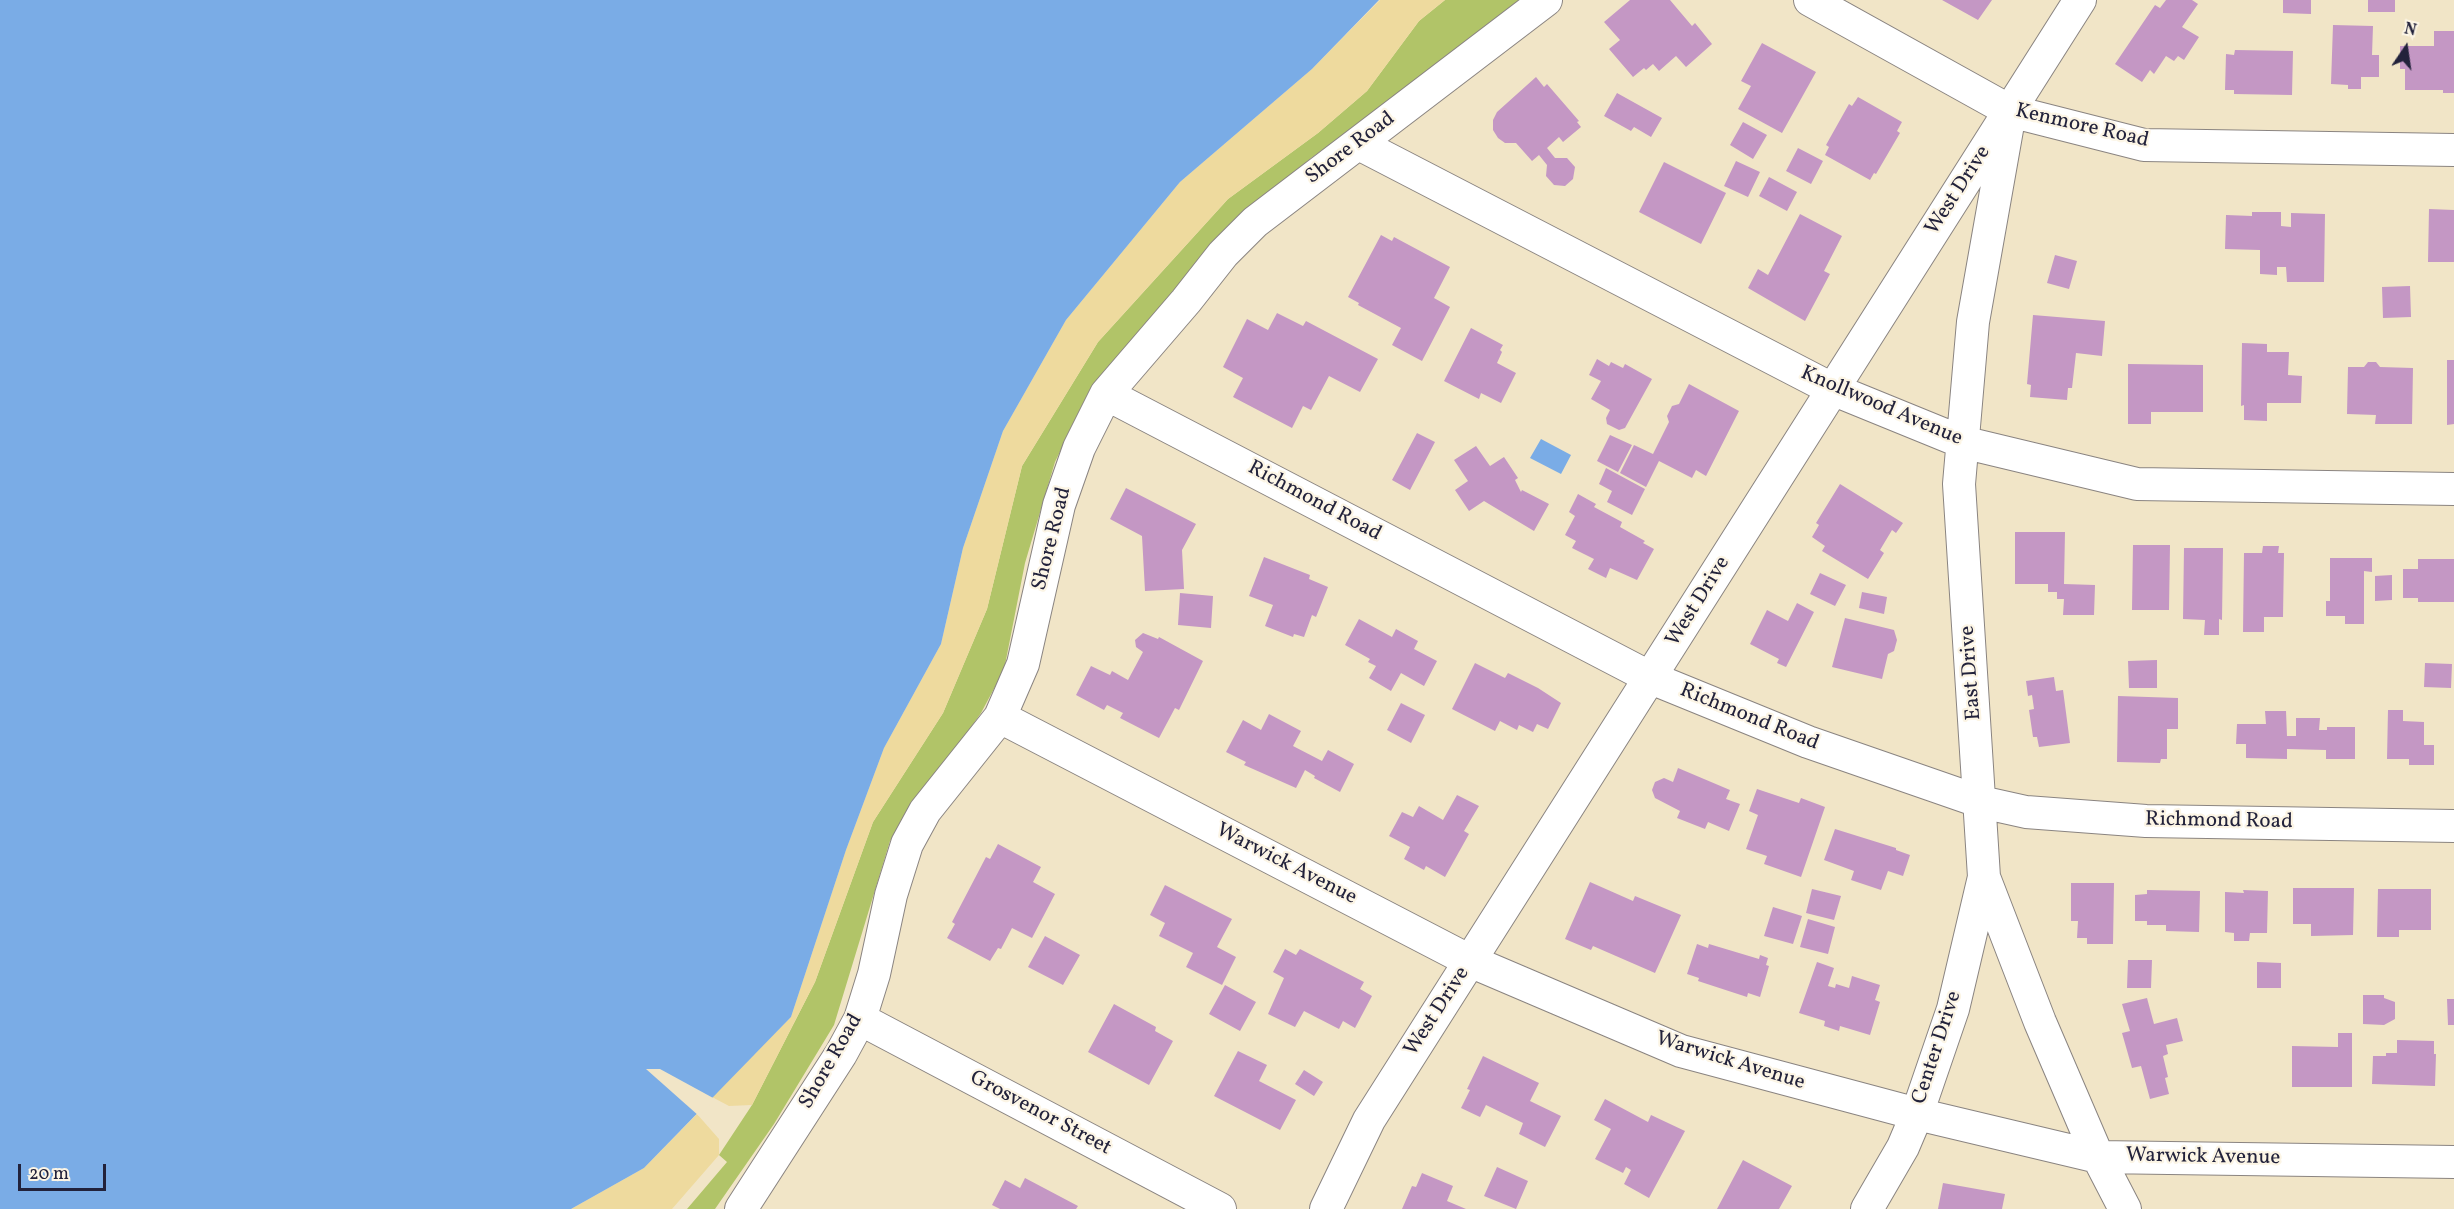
<!DOCTYPE html>
<html>
<head>
<meta charset="utf-8">
<style>
  body { margin:0 }
  #map { position:relative; width:2454px; height:1209px; overflow:hidden; background:#f1e5c7; font-family:Vollkorn,serif }
  canvas { display:block }
  .north { position:absolute; left:2376px; top:18px; width:60px; height:60px; -webkit-text-stroke:4px #fcf5e5; paint-order:stroke; rotate:13deg; font-size:16px; font-weight:700; line-height:24px; text-align:center; color:#22223b }
  .north::after { content:''; display:block; margin:auto; width:21px; height:27px; background:#22223b; clip-path:polygon(50% 0,100% 100%,50% 72%,0 100%) }
  .scale { position:absolute; left:18px; top:1164px; width:88px; height:27px; box-sizing:border-box; border:3px solid #22223b; border-top:0; padding-left:8px; font-size:18px; line-height:21px; white-space:nowrap; color:#22223b; -webkit-text-stroke:4px #fcf5e5; paint-order:stroke }
</style>
</head>
<body>
<div id="map">
<canvas width="2454" height="1209"></canvas>
<div class="north">N</div>
<div class="scale">20 m</div>
</div>
<script>
const c = document.querySelector('canvas').getContext('2d');
c.lineJoin = 'round';
function fill(path, color) { c.fillStyle = color; c.fill(path, 'evenodd'); }
const poly = rows => new Path2D(rows.map(r => 'M' + r).join(''));
function stroke(path, color, width, dash) { c.strokeStyle = color; c.lineWidth = width; c.lineCap = dash ? 'butt' : 'round'; c.setLineDash(dash || []); c.stroke(path); }
function drawText(font, color, halo, rows, align = 'center') {
  c.font = font + ' Vollkorn,serif'; c.lineWidth = 4.5; c.setLineDash([]); c.textBaseline = 'middle'; c.strokeStyle = halo; c.fillStyle = color; for (const [text, x, y, turn = 0] of rows) {
    c.save(); c.translate(x, y); c.rotate((+turn || 0) * Math.PI / 180); c.textAlign = isNaN(turn) ? turn : align; if (halo) c.strokeText(text, 0, 0); c.fillText(text, 0, 0); c.restore();
  }
}
const green = poly([
  [1445,0,1524,0,1437,69,1311,158,1218,242,1091,388,1055,462,1025,563,1004,670,981,713,890,841,834,1025,774,1124,715,1209,687,1209,727,1162,719,1155,752,1105,815,982,873,822,943,713,987,609,1022,466,1098,342,1228,199,1318,133,1367,91,1419,21]
]);
const sand = poly([
  [1380,0,1445,0,1419,21,1367,91,1318,133,1228,199,1098,342,1022,466,987,609,943,713,873,822,815,982,752,1105,729,1106,712,1097,791,1017,846,850,884,748,941,644,963,548,1003,431,1066,320,1180,182,1312,69],
  [697,1114,719,1139,719,1155,672,1209,571,1209,644,1168]
]);
const water = poly([
  [0,0,1379,0,1312,69,1180,182,1066,320,1003,431,963,548,941,644,884,748,846,850,791,1017,644,1168,571,1209,0,1209],
  [1541,439,1571,455,1561,474,1530,458]
]);
const pier = poly([
  [646,1069,660,1069,715,1099,699,1116]
]);
const building = poly([
  [1630,0,1670,0,1692,26,1695,23,1712,44,1686,67,1676,56,1659,71,1653,64,1646,70,1644,68,1633,77,1609,49,1620,40,1604,22],
  [1942,0,1992,0,1978,20],
  [2166,0,2192,0,2198,4,2182,27,2199,37,2184,60,2178,56,2174,61,2166,56,2154,74,2150,70,2142,82,2115,64,2155,5,2160,8],
  [2283,0,2311,0,2311,14,2283,13],
  [2368,0,2395,0,2395,12,2368,12],
  [2333,25,2373,26,2372,55,2379,55,2379,77,2361,77,2361,89,2348,89,2348,85,2331,84],
  [2434,31,2454,31,2454,93,2443,93,2443,90,2405,90,2405,69,2400,69,2400,46,2434,46],
  [1762,43,1816,72,1782,133,1738,109,1751,86,1741,81],
  [2235,50,2293,51,2292,95,2234,94,2234,90,2225,90,2226,54,2234,55],
  [1536,77,1544,87,1547,84,1579,121,1577,122,1581,127,1563,142,1559,137,1547,148,1555,158,1567,158,1575,167,1573,179,1565,186,1554,185,1546,176,1547,165,1539,155,1532,161,1516,143,1505,143,1498,138,1493,130,1493,120,1497,112],
  [1617,93,1662,118,1651,137,1634,127,1631,131,1604,116],
  [1858,97,1902,122,1897,131,1900,133,1876,174,1874,173,1870,180,1825,155,1829,147,1826,145,1849,104,1852,106],
  [1743,122,1767,135,1753,159,1730,145],
  [1798,148,1823,161,1811,184,1786,171],
  [1736,161,1760,172,1748,197,1724,186],
  [1664,162,1726,193,1701,244,1639,212],
  [1769,177,1797,192,1787,211,1759,196],
  [2429,209,2454,210,2454,262,2428,262],
  [2252,212,2281,212,2281,226,2291,227,2291,213,2325,214,2324,282,2287,282,2286,267,2277,267,2277,275,2260,274,2260,250,2225,249,2226,215,2252,216],
  [1800,214,1842,236,1824,271,1830,274,1805,321,1748,288,1758,269,1768,275],
  [1381,235,1392,241,1394,237,1450,267,1434,298,1450,307,1422,361,1392,345,1401,328,1358,305,1359,303,1348,297],
  [2055,255,2077,261,2069,289,2047,283],
  [2410,286,2411,317,2383,318,2382,287],
  [1277,313,1303,326,1306,321,1378,359,1360,392,1329,376,1311,410,1303,406,1292,428,1233,397,1243,378,1223,367,1247,319,1268,330],
  [2033,315,2105,321,2102,356,2076,353,2072,388,2068,388,2067,400,2030,397,2031,385,2027,384],
  [1471,328,1503,345,1500,350,1502,352,1497,363,1516,373,1501,403,1481,393,1479,399,1444,381],
  [2242,343,2267,344,2267,352,2289,352,2288,375,2302,376,2301,403,2267,403,2267,421,2244,420,2244,405,2241,406],
  [1597,359,1609,366,1611,362,1623,368,1625,364,1652,379,1625,428,1619,430,1607,424,1606,418,1610,410,1591,399,1601,381,1589,375],
  [2447,360,2454,360,2454,424,2447,425],
  [2368,362,2376,362,2380,367,2413,368,2412,424,2375,424,2376,415,2347,414,2348,367,2364,367],
  [2128,364,2203,365,2203,412,2151,412,2151,424,2128,424],
  [1689,384,1739,411,1706,476,1696,470,1692,478,1659,461,1646,487,1620,473,1634,445,1653,454,1669,422,1667,416,1672,406,1679,404],
  [1417,433,1435,442,1410,490,1392,480],
  [1610,435,1632,445,1618,472,1597,461],
  [1476,446,1490,466,1504,457,1518,478,1515,480,1521,492,1522,490,1549,504,1534,531,1484,501,1469,511,1455,490,1468,481,1454,460],
  [1606,468,1645,489,1632,515,1607,502,1612,491,1599,484],
  [1840,484,1903,523,1896,533,1892,530,1880,550,1884,553,1868,579,1822,551,1825,546,1812,537,1819,525,1816,523],
  [1126,488,1196,524,1182,550,1184,589,1145,591,1142,536,1110,519],
  [1578,494,1596,504,1594,507,1622,522,1620,527,1645,541,1643,543,1654,549,1637,580,1610,568,1606,578,1588,569,1594,559,1572,548,1576,541,1565,535,1575,516,1569,512],
  [2015,532,2065,532,2064,584,2095,585,2094,615,2063,615,2064,599,2057,599,2057,592,2048,592,2048,584,2015,584],
  [2133,545,2170,545,2169,610,2132,610],
  [2263,546,2279,546,2278,553,2284,553,2283,617,2264,617,2264,632,2243,632,2244,553,2262,553],
  [2184,548,2223,548,2222,620,2219,619,2219,635,2204,635,2205,620,2183,619],
  [1264,557,1310,575,1309,579,1328,587,1316,617,1312,615,1304,637,1294,634,1293,637,1265,626,1273,605,1249,596],
  [2330,558,2372,558,2372,572,2364,571,2364,624,2345,624,2345,616,2326,616,2326,601,2330,601],
  [2418,559,2454,559,2454,602,2418,602,2418,598,2403,598,2403,569,2418,569],
  [1820,573,1846,585,1835,606,1810,594],
  [2392,575,2392,600,2375,601,2375,576],
  [1862,592,1887,597,1884,614,1859,608],
  [1180,593,1213,596,1211,628,1178,625],
  [1797,603,1814,612,1786,667,1777,663,1779,659,1750,644,1767,610,1788,621],
  [1845,618,1894,630,1897,640,1894,651,1888,654,1882,679,1832,667],
  [1359,619,1392,637,1396,629,1418,641,1414,649,1437,661,1424,686,1401,673,1391,691,1369,678,1376,666,1368,662,1370,659,1345,645],
  [1143,633,1158,639,1159,637,1203,661,1179,710,1175,708,1159,738,1120,718,1123,713,1107,705,1104,710,1076,695,1091,666,1110,675,1112,671,1128,680,1143,652,1136,647,1135,640],
  [2157,660,2157,688,2129,688,2128,661],
  [1475,663,1505,678,1508,673,1538,688,1561,703,1548,729,1537,724,1533,732,1519,725,1517,730,1500,721,1495,731,1452,709],
  [2425,663,2452,664,2451,688,2424,687],
  [2054,677,2056,691,2063,690,2070,743,2039,747,2037,737,2033,737,2029,710,2034,709,2032,695,2028,696,2026,681],
  [2118,696,2178,698,2178,729,2167,729,2167,759,2161,759,2160,763,2117,762],
  [1401,703,1425,715,1411,743,1387,730],
  [2388,710,2403,710,2403,721,2424,722,2424,745,2434,745,2434,765,2409,765,2409,759,2387,759],
  [2265,711,2286,711,2287,736,2296,736,2296,718,2320,718,2319,730,2327,730,2327,727,2355,727,2355,759,2326,759,2326,750,2287,749,2287,759,2246,758,2246,744,2236,744,2237,724,2266,724],
  [1269,714,1301,731,1293,746,1322,761,1328,750,1354,764,1340,792,1314,778,1315,776,1305,770,1296,788,1244,765,1246,762,1226,752,1243,720,1261,730],
  [1678,768,1730,790,1726,799,1740,804,1729,831,1708,822,1705,829,1677,818,1680,811,1655,798,1652,790,1655,782,1664,778,1673,782],
  [1757,789,1799,803,1801,798,1825,807,1801,877,1764,864,1767,856,1746,849,1758,815,1749,811],
  [1457,795,1479,806,1464,831,1469,834,1445,877,1426,866,1424,870,1404,859,1410,847,1389,836,1402,812,1413,817,1419,806,1443,820],
  [1835,829,1896,848,1896,850,1910,855,1903,876,1888,871,1881,890,1851,880,1854,871,1824,860],
  [998,844,1041,867,1033,882,1055,894,1032,938,1012,928,1001,949,998,948,990,961,947,938,955,924,952,922,986,857,990,859],
  [1590,882,1633,901,1635,896,1681,915,1655,973,1593,946,1591,950,1565,939],
  [2071,883,2114,883,2113,944,2087,944,2087,938,2077,938,2078,921,2071,921],
  [1165,885,1232,919,1217,947,1236,957,1222,985,1186,967,1193,953,1159,936,1165,923,1150,915],
  [2293,888,2354,888,2353,935,2311,936,2311,924,2293,924],
  [1812,889,1841,896,1834,920,1806,913],
  [2378,889,2431,889,2431,930,2399,930,2399,937,2377,937],
  [2147,890,2200,891,2199,932,2166,931,2166,925,2147,925,2147,921,2135,921,2135,895,2147,894],
  [2243,890,2268,891,2267,933,2250,933,2249,941,2234,941,2234,933,2225,932,2225,892,2244,893],
  [1773,907,1802,916,1793,944,1764,936],
  [1808,919,1835,927,1828,954,1800,947],
  [1045,936,1080,955,1063,985,1028,967],
  [1697,944,1708,948,1709,944,1759,959,1760,955,1768,958,1766,965,1769,966,1760,997,1748,993,1747,997,1698,981,1699,978,1687,974],
  [1285,949,1296,955,1300,949,1364,982,1360,989,1372,996,1355,1028,1343,1021,1339,1029,1304,1011,1295,1027,1268,1014,1284,978,1273,972],
  [2128,960,2152,960,2151,988,2127,988],
  [1817,962,1834,968,1828,986,1835,988,1836,984,1849,988,1852,976,1880,985,1875,1000,1880,1002,1870,1035,1840,1026,1839,1031,1824,1026,1825,1021,1799,1013],
  [2257,962,2281,963,2281,988,2257,988],
  [1225,985,1256,1002,1240,1031,1209,1014],
  [2363,995,2384,995,2384,998,2395,1002,2395,1019,2384,1025,2363,1024],
  [2147,998,2154,1024,2177,1018,2183,1041,2166,1045,2168,1054,2163,1056,2168,1077,2165,1078,2169,1094,2150,1099,2141,1066,2132,1068,2122,1033,2130,1031,2122,1004],
  [2447,999,2454,999,2454,1025,2448,1025],
  [1114,1004,1156,1027,1155,1031,1173,1041,1149,1085,1088,1052],
  [2338,1033,2352,1033,2352,1087,2292,1087,2292,1046,2338,1047],
  [2397,1040,2434,1041,2434,1054,2436,1054,2435,1086,2372,1084,2373,1056,2386,1056,2386,1053,2397,1053],
  [1238,1051,1267,1065,1259,1081,1296,1100,1280,1130,1214,1096],
  [1483,1056,1539,1083,1530,1101,1561,1116,1545,1147,1519,1134,1523,1123,1486,1105,1480,1117,1461,1108,1470,1090,1467,1089],
  [1304,1070,1323,1082,1314,1096,1295,1084],
  [1605,1099,1648,1122,1651,1115,1685,1131,1649,1198,1624,1184,1631,1170,1626,1167,1623,1173,1595,1159,1611,1129,1594,1120],
  [1743,1160,1792,1186,1779,1209,1717,1209],
  [1497,1167,1528,1181,1516,1209,1484,1196],
  [1422,1173,1453,1186,1447,1201,1466,1209,1402,1209,1412,1186,1416,1187],
  [1025,1178,1078,1206,1076,1209,1000,1209,992,1205,1005,1180,1020,1188],
  [1943,1183,2005,1194,2002,1209,1938,1209]
]);
const minor = poly([
  [1810,0,2010,111,2144,145,2454,150],
  [2008,124,1973,322,1959,484,1984,877,2040,1022,2098,1157,2125,1209],
  [1359,144,1832,389,1962,442,2137,484,2454,489],
  [1106,394,1651,678,1808,742,1981,802,2026,812,2146,821,2454,826],
  [1000,717,1470,961,1681,1051,1917,1114,2098,1157,2454,1162],
  [860,1019,1220,1209],
  [741,1209,841,1054,860,1019,874,974,891,895,907,844,925,811,1000,717,1023,664,1059,505,1079,448,1106,394,1186,301,1223,254,1255,222,1546,0],
  [1326,1209,1369,1120,2080,0],
  [1867,1209,1903,1147,1917,1114,1953,1009,1984,877]
]);
const streetNames = [
  ["Kenmore Road",2082,127,13],
  ["Shore Road",1351,149,-37],
  ["West Drive",1959,191,-57],
  ["Knollwood Avenue",1881,407,23],
  ["Richmond Road",1314,502,28],
  ["Shore Road",1053,539,-76],
  ["West Drive",1699,602,-58],
  ["East Drive",1972,673,-94],
  ["Richmond Road",1749,718,22],
  ["Richmond Road",2219,822,1],
  ["Warwick Avenue",1286,865,27],
  ["West Drive",1438,1012,-57],
  ["Center Drive",1938,1048,-72],
  ["Shore Road",832,1062,-60],
  ["Warwick Avenue",1730,1062,17],
  ["Grosvenor Street",1040,1114,28],
  ["Warwick Avenue",2203,1158,1]
];
fill(green, '#b1c468');
fill(sand, '#eeda9e');
fill(water, '#7aace6');
fill(pier, '#f1e5c7');
fill(building, '#c497c4');
stroke(minor, '#8a8481', 34);
stroke(minor, '#fff', 32);
drawText('21px', '#22223b', '#fcf5e5', streetNames);
</script>
</body>
</html>
